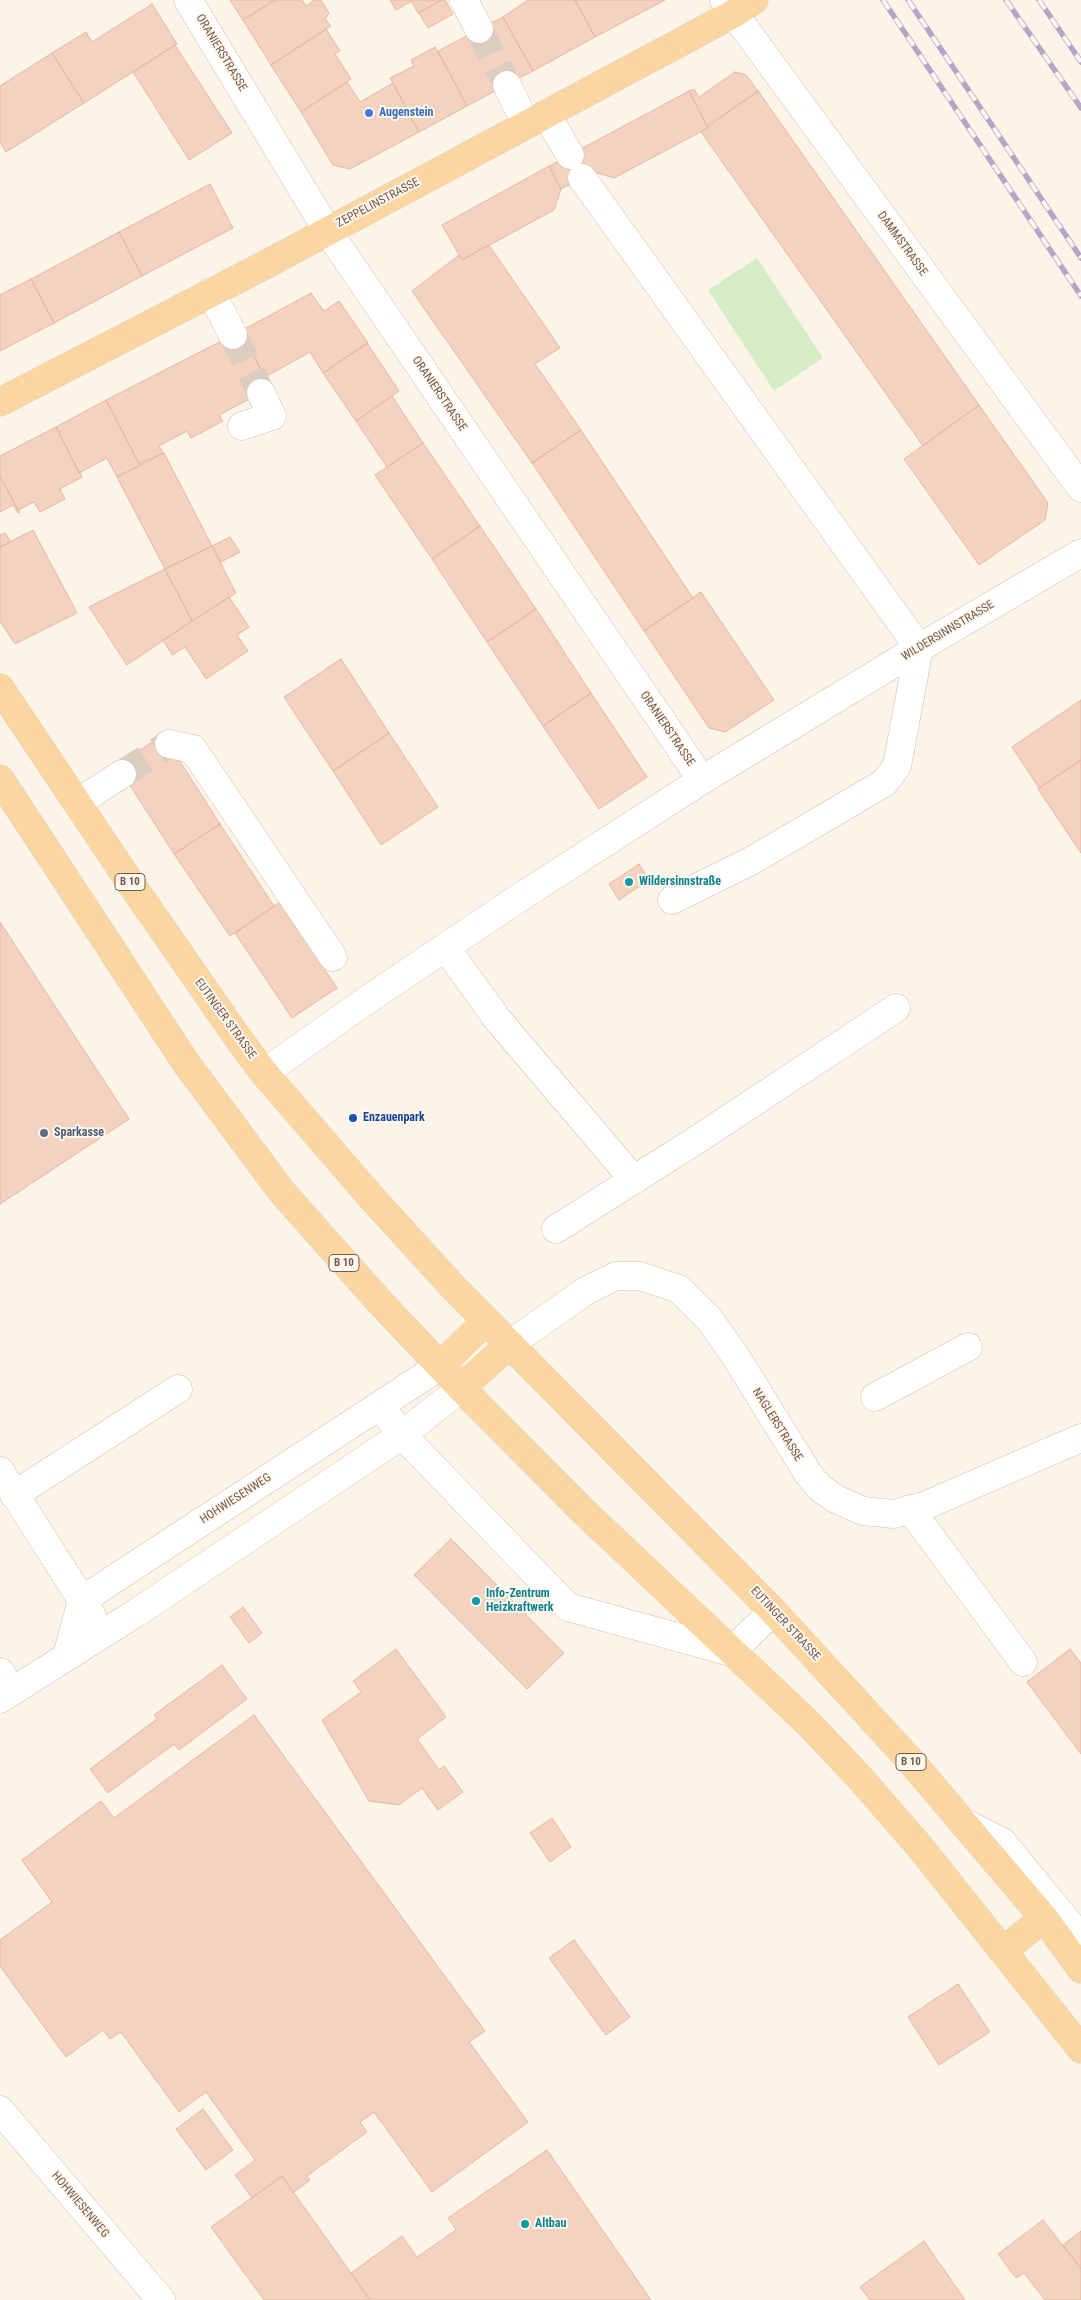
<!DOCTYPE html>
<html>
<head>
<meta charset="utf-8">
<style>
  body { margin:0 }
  canvas { display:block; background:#fdf4e8 }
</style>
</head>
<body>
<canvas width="1081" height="2300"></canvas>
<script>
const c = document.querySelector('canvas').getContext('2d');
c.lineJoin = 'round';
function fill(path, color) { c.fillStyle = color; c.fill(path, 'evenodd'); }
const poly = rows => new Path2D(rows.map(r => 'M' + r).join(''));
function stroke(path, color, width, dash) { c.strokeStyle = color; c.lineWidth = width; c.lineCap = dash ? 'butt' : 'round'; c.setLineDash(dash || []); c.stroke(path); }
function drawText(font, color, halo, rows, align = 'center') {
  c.font = font + ' "Roboto Condensed",sans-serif'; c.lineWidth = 4; c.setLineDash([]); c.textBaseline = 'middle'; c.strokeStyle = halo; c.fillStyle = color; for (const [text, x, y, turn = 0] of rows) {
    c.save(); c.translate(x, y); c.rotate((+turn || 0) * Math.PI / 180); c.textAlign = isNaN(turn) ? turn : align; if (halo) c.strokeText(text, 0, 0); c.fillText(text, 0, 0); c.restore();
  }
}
const green = poly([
  [757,258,823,358,774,391,708,290]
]);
const building = poly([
  [230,0,275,0,243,20,230,0],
  [275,0,302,0,306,6,314,0,321,0,329,13,325,19,331,26,271,65,243,20,275,0],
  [390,0,411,0,412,1,396,10,390,0],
  [411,0,442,0,418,13,411,0],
  [442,0,445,0,453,14,428,28,419,13,442,0],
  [528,0,575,0,595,37,533,71,503,17,528,0],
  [575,0,665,0,595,37,575,0],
  [152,4,177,44,84,103,52,53,86,32,92,42,152,4],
  [503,17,533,71,467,106,438,51,503,17],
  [326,29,340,51,335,54,351,79,301,112,271,65,326,29],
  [175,45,232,133,189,160,133,72,175,45],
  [435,47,467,106,419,132,390,78,414,66,411,60,435,47],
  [52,53,84,103,6,152,0,142,0,86,52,53],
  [735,72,746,75,758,91,707,126,689,91,694,89,699,97,735,72],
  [347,82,360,102,393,83,419,132,350,169,333,165,301,112,347,82],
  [689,91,708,128,614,178,594,172,561,189,549,166,689,91],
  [758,91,979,405,923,446,701,132,758,91],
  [549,166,561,189,554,210,462,260,442,225,549,166],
  [210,184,233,228,142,276,119,232,210,184],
  [119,232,142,276,54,323,31,279,119,232],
  [489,245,560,348,535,364,581,430,532,463,412,291,459,255,462,260,489,245],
  [31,279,54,323,0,351,0,295,31,279],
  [311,293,324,311,339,301,368,343,323,373,310,352,265,377,241,331,311,293],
  [241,331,270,388,219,415,223,421,191,438,187,431,159,446,163,453,139,464,106,400,241,331],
  [367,343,399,391,356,421,323,373,367,343],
  [392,396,423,443,387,467,356,421,392,396],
  [106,400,140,465,117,477,107,458,79,473,56,427,106,400],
  [979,405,1048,503,1045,520,979,565,904,459,979,405],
  [56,427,82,477,60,489,65,499,40,512,34,502,18,510,0,476,0,456,56,427],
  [581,430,693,598,644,631,532,463,581,430],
  [423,443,480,526,432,559,375,475,423,443],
  [164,453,212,546,165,569,117,477,164,453],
  [0,476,18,510,20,512,18,513,13,505,0,512,0,476],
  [480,526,536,609,487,642,432,559,480,526],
  [33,530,77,613,15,644,0,621,0,547,33,530],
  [5,533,11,542,0,547,0,535,5,533],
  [230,537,240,552,221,562,212,546,230,537],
  [212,546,236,593,192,621,165,569,212,546],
  [165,569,192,621,127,665,89,607,165,569],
  [701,592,774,700,725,732,709,728,644,631,701,592],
  [229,597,249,627,237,635,248,651,206,679,185,647,172,655,163,640,229,597],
  [536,609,591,693,543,726,487,642,536,609],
  [341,659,389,733,333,771,284,697,341,659],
  [591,693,647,777,599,809,543,726,591,693],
  [1081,700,1081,760,1039,788,1012,747,1081,700],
  [389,733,438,807,381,845,333,771,389,733],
  [163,735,220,824,174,854,117,765,163,735],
  [1081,760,1081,853,1038,789,1081,760],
  [220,824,274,906,230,936,174,854,220,824],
  [639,864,649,880,619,900,609,884,639,864],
  [280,902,337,988,292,1018,235,933,280,902],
  [0,922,129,1119,0,1204,0,922],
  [451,1539,564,1653,527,1689,414,1575,451,1539],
  [243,1607,262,1633,249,1643,230,1617,243,1607],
  [396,1649,446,1717,417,1739,439,1770,444,1766,463,1792,438,1810,422,1788,399,1805,369,1801,322,1720,361,1692,353,1681,396,1649],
  [1070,1649,1081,1663,1081,1754,1027,1682,1070,1649],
  [222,1665,247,1699,179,1750,174,1744,108,1793,90,1769,157,1719,154,1715,222,1665],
  [254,1715,485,2031,469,2042,528,2122,432,2192,374,2112,360,2122,367,2132,307,2176,310,2180,293,2193,282,2176,252,2198,235,2175,255,2160,206,2092,179,2112,121,2032,110,2039,103,2030,66,2057,0,1966,0,1940,52,1902,22,1860,101,1801,114,1818,254,1715],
  [552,1818,571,1847,550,1862,530,1833,552,1818],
  [574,1940,630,2017,606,2035,549,1958,574,1940],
  [958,1984,990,2032,939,2065,908,2017,958,1984],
  [203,2109,233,2150,206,2170,176,2129,203,2109],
  [547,2150,651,2300,370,2300,351,2273,402,2236,417,2257,456,2230,448,2218,547,2150],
  [282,2176,351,2273,370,2300,264,2300,211,2227,282,2176],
  [1043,2220,1081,2269,1081,2300,1045,2300,1024,2273,1016,2278,998,2254,1043,2220],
  [1081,2231,1081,2269,1063,2245,1081,2231],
  [924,2241,965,2300,870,2300,860,2287,924,2241]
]);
const minorTunnel = poly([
  [479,29,507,85],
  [233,335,261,393],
  [122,774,169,744]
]);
const minor = poly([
  [188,0,327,230,702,780],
  [464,0,479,29],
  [724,0,1081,488],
  [507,85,526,124],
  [546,114,570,155],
  [582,178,919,648,897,766,884,783,751,861,672,900],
  [211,292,233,335],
  [242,426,272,416,261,393],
  [169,744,193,749,333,957],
  [77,803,122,774],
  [446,948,498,1020,634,1180],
  [264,1073,364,1002,516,900,702,780,919,648,1081,553],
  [556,1229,695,1141,896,1008],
  [510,1344,587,1290,616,1276,640,1276,679,1289,709,1319,734,1354,809,1475,820,1488,836,1499,863,1511,894,1514,924,1506,1081,1438],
  [875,1397,968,1347],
  [380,1406,402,1435,568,1607,731,1652,773,1611],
  [0,1471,92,1616],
  [14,1495,178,1389],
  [910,1509,1023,1662],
  [67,1656,82,1600,440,1366],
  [0,1672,12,1691],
  [0,1699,136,1613,402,1435,461,1388],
  [961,1821,1002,1842,1081,1938],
  [0,2110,161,2300]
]);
const major = poly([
  [0,402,263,266,733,14,754,0],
  [0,688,136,891,240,1041,264,1073,371,1197,453,1287,773,1611,908,1758,1044,1918,1081,1969],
  [0,779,186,1063,282,1192,378,1300,461,1388,581,1509,809,1724,860,1778,920,1847,1081,2049],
  [440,1366,486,1321],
  [461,1388,510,1344],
  [1004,1950,1044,1918]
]);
const rail = poly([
  [883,0,1081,296],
  [908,0,1081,258],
  [1006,0,1081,108],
  [1039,0,1081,62]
]);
const markers = [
  [369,113,5,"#3f7fe0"],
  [629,882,5,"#0f9aa8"],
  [353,1118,5,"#1a4fb4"],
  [44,1133,5,"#5c6f8a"],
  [476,1601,5,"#0f9aa8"],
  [525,2224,5,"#0f9aa8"]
];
const shields = [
  [130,882,30],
  [344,1263,30],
  [911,1762,30]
];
const shieldNames = [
  ["B 10",130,882],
  ["B 10",344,1263],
  ["B 10",911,1762]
];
const streetNames = [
  ["ORANIERSTRASSE",221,53,59],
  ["ZEPPELINSTRASSE",378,203,-28],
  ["DAMMSTRASSE",902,244,54],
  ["ORANIERSTRASSE",439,394,56],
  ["WILDERSINNSTRASSE",948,631,-31],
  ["ORANIERSTRASSE",667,729,56],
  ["EUTINGER STRASSE",225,1019,54],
  ["NAGLERSTRASSE",777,1425,58],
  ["HOHWIESENWEG",236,1499,-33],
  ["EUTINGER STRASSE",785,1624,47],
  ["HOHWIESENWEG",80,2205,50]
];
const shopNames = [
  ["Augenstein",379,113]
];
const cultureNames = [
  ["Wildersinnstraße",639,882],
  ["Info-Zentrum",486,1594],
  ["Heizkraftwerk",486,1608],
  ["Altbau",535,2224]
];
const transitNames = [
  ["Enzauenpark",363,1118]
];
const serviceNames = [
  ["Sparkasse",54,1133]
];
fill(green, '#d6ecc5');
fill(building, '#f3d2bf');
stroke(building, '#e6b79f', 1);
stroke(minorTunnel, '#dccdc1', 28, [28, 14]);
stroke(minor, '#d2bdb0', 29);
stroke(major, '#d9d1cd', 29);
stroke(minor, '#fff', 28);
stroke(major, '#fcd6a0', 28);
stroke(rail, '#b7a5c8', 5.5);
stroke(rail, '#fff8ef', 4, [11]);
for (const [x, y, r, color] of markers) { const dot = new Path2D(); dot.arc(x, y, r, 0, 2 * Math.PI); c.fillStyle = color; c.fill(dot); stroke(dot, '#fff8ef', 2); }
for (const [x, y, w] of shields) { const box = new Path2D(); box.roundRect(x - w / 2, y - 8.5, w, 17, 4); c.fillStyle = '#fff8ef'; c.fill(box); stroke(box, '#78594b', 1); }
drawText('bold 11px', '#78594b', null, shieldNames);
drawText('12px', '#78594b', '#fff8ef', streetNames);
drawText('bold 12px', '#366cbe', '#fff8ef', shopNames, 'left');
drawText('bold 12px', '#0d838f', '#fff8ef', cultureNames, 'left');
drawText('bold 12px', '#164399', '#fff8ef', transitNames, 'left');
drawText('bold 12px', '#4e5e75', '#fff8ef', serviceNames, 'left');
</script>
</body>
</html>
